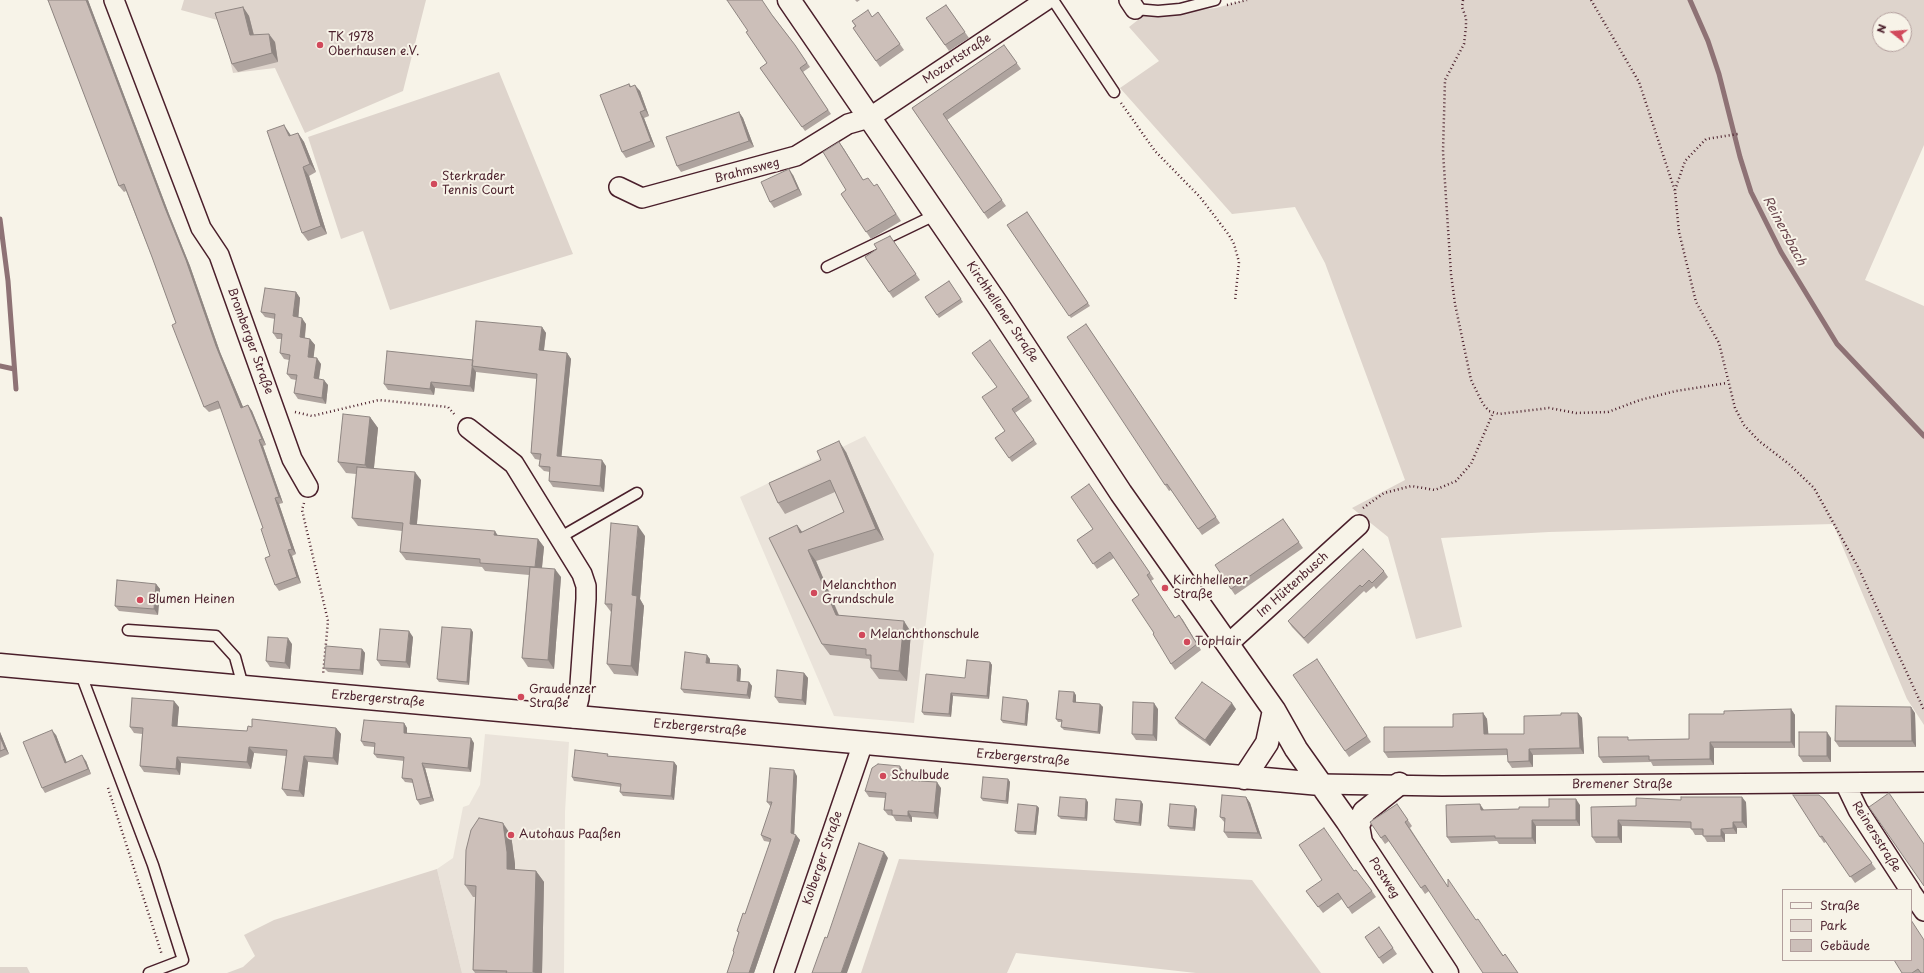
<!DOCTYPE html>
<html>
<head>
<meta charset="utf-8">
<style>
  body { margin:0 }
  #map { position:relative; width:1924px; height:973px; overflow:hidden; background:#f7f3e8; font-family:"Playpen Sans",sans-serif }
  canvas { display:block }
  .legend { position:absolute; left:1782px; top:889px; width:130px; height:72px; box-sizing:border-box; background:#f7f3e8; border:1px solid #b29e9c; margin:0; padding:5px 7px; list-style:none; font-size:12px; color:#4a1f2b }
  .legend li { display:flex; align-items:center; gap:8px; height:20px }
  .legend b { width:20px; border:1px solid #b29e9c }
  .north { position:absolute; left:1872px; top:12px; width:40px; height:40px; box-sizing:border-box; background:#f7f3e8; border:1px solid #b29e9c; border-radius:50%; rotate:287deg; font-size:11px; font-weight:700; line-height:16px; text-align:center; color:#4a1f2b }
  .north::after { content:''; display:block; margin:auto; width:14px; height:18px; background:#d1495b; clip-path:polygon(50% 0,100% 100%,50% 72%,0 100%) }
</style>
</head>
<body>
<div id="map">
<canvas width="1924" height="973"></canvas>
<ul class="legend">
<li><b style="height:5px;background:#f7f3e8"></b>Straße</li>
<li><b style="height:11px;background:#ded4cc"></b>Park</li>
<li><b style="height:11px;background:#ccbfb9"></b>Gebäude</li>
</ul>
<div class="north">N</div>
</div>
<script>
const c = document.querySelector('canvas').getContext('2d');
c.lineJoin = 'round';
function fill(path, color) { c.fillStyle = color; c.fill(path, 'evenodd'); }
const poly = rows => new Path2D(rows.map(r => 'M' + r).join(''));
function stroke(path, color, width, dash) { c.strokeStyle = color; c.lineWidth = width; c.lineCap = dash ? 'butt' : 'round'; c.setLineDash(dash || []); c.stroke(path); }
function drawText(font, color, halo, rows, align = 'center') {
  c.font = font + ' "Playpen Sans",sans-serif'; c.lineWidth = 4; c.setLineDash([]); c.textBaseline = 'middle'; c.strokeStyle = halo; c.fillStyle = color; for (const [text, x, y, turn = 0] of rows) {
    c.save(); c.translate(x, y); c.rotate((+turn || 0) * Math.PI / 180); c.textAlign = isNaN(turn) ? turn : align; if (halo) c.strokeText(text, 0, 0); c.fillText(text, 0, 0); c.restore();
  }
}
const built = poly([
  [865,436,934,554,914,723,834,716,740,497],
  [485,734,569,742,565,812,564,973,462,973,437,869,453,858,463,807,469,805,480,785]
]);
const green = poly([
  [184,0,426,0,403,91,305,133,275,68,233,73,221,21,181,10],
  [1245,0,1924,0,1924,145,1865,280,1924,306,1924,725,1907,699,1833,524,1549,532,1441,538,1462,627,1416,639,1388,537,1352,508,1405,480,1325,263,1295,207,1232,214,1120,88,1159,61,1129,27,1143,16,1216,8],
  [1880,20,1904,20,1904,44,1880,44],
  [499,72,573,254,390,310,363,231,341,239,308,137],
  [899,859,1252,880,1321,973,1196,973,1016,953,1007,973,861,973],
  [437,869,462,973,227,973,243,967,255,956,244,935,274,920],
  [0,967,27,967,30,973,0,973]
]);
const stream = poly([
  [1690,0,1708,41,1719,74,1740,157,1751,192,1781,252,1837,344,1924,436],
  [0,219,8,281,16,389],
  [0,366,14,369]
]);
const path = poly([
  [1463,0,1462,7,1466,18,1466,27,1464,44,1445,80,1443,152,1451,274,1455,304,1471,380,1483,404,1489,411,1499,414,1549,408,1576,413,1608,412,1640,400,1676,391,1727,383],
  [1591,0,1639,82,1675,191,1679,232,1696,302,1719,343,1735,408,1744,425,1759,441,1789,464,1814,488,1859,569,1924,710],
  [1227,5,1247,0],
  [1121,103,1155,151,1200,197,1229,235,1234,244,1239,262,1235,301],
  [1675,190,1685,161,1706,139,1738,134],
  [295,412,312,416,379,400,448,407,455,415],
  [304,503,302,510,328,621,323,675],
  [1363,508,1384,493,1411,486,1435,490,1456,481,1471,464,1493,413],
  [108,788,162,955]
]);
const lane = poly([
  [1053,0,1114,92],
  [1135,9,1158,11,1180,9,1215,0],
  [827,267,935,215],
  [559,538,637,493],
  [128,630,216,636,235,657,243,686],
  [80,672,153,865,183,960,149,973]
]);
const street = poly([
  [114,0,201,228,219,255,292,459,308,487],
  [1129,0,1135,9],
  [619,187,642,198,796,156,848,124,869,118,1046,0],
  [468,428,514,464,582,574,586,586,586,599,579,698,574,718],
  [1227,645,1359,525],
  [1845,783,1858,810,1910,890],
  [1320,784,1442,786,1924,782],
  [1911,892,1924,911],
  [784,973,863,743]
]);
const secondary = poly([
  [789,0,997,304,1121,493,1274,710,1296,749,1347,821,1447,973],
  [0,665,1320,784],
  [1244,778,1267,743,1274,710],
  [1361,842,1358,826,1364,812,1399,784]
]);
const wall = poly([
  [48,0,88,0,169,214,190,266,220,352,243,407,248,405,252,411,266,445,263,446,283,503,279,504,296,554,292,556,301,583,279,591,275,585,270,556,263,528,221,408,209,412,204,407,176,323,152,257,126,191,124,192,119,186],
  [855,0,860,0,857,2],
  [946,5,969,38,949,51,926,18],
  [243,7,249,16,254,35,275,42,278,62,238,72,232,64],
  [878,12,904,50,880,67,853,28,855,26,852,21,872,17],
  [773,16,795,45,810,67,803,72,831,114,805,131,760,68,767,63,748,31],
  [1004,45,1021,69,947,120,1006,206,988,219,912,108],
  [629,84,631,86,640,91,649,116,644,118,655,147,626,158,622,152],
  [739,112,743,118,754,147,681,172,677,166],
  [298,133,304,142,316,172,309,176,327,234,308,241,302,233,290,134,291,136],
  [839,142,863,180,874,186,877,184,901,221,871,239,841,194,846,190],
  [793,175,802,195,774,208,770,202],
  [1027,212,1090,306,1071,318,1007,225],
  [890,236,920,280,893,298,865,257,877,249],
  [949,281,963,302,939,318,925,297],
  [296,292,300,298,298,317,306,324,305,338,310,339,315,345,313,358,321,364,319,379,328,385,326,404,298,399,294,393,296,380,291,379,287,374,289,360,284,359,280,353,282,339,277,339,273,333,275,319,265,317,261,312],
  [1086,324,1220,523,1202,535,1171,490,1169,491,1165,485],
  [542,327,546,333,544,351,567,353,571,359,561,456,606,466,604,492,553,487,549,481,550,472,544,471,539,466,540,460,535,459,531,453,537,379,476,372,474,392,435,388,434,395,388,390,384,384,473,360],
  [990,340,1032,401,1015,413,1037,444,1012,462,995,438,1005,431,997,387],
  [370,417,378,428,374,468,421,480,417,524,498,536,538,539,544,547,542,568,561,577,554,669,528,667,522,658,529,575,485,571,482,567,406,560,400,552,402,531,358,526,352,518,356,474,346,473,338,462],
  [846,452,884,540,816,561,839,615,911,632,907,681,879,679,871,668,871,663,869,659,830,655,822,644,797,525,802,532,844,512,835,492,785,514,778,503],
  [1089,484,1154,579,1151,581,1175,618,1179,615,1201,650,1175,670,1171,664,1154,633,1139,595,1114,558,1097,569,1077,540,1093,529],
  [1283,519,1303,548,1235,595,1231,589],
  [645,536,640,599,644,606,638,676,614,674,607,664,611,612,605,604],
  [1384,571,1388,577,1376,589,1374,586,1366,593,1364,591,1308,644,1292,627,1288,621],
  [156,584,160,589,158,615,119,611,115,606],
  [473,632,469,685,439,682,437,679],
  [413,637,410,668,381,666,377,660],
  [292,644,290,669,270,667,266,661],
  [362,649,365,653,363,675,328,672,324,668],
  [710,659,710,663,741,669,740,681,749,682,752,686,750,699,684,693,681,689],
  [990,662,992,665,989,699,953,696,951,717,924,715,922,712,965,678],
  [1321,665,1371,742,1349,757,1293,675],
  [804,673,808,678,806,705,779,703,775,697],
  [1076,695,1076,702,1100,704,1103,707,1100,734,1064,730,1061,727,1062,722,1058,722,1056,719],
  [1029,703,1027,726,1003,723,1001,720],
  [179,707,177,726,247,731,252,727,336,728,341,734,338,765,308,762,304,797,287,796,282,789,286,756,254,753,251,769,181,763,180,775,144,772,140,766,142,734,134,733,130,727],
  [1158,709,1157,741,1136,740,1132,734],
  [1236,709,1210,746,1179,724,1175,718],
  [1791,709,1795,715,1795,748,1714,748,1714,765,1653,766,1651,762,1603,763,1599,757,1631,740,1689,739,1724,714],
  [1483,713,1487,719,1488,734,1524,734,1561,715,1578,713,1582,718,1584,754,1533,755,1533,767,1512,768,1508,762,1508,755,1388,758,1384,752,1453,727],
  [1915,713,1916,747,1839,747,1835,741],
  [404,723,407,728,407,733,474,743,471,772,425,768,434,801,420,805,417,800,413,783,405,782,402,778,404,761,377,758,374,754,374,747,364,746,361,741],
  [0,732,9,754,0,758],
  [56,735,66,762,86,761,91,774,45,793,42,788],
  [1831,738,1831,762,1803,762,1799,756],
  [609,756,674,762,677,766,674,800,623,796,620,792,621,787,574,781,572,777],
  [904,772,903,779,904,780,941,788,938,819,912,817,912,822,896,821,893,816,888,815,884,810,885,798,869,797,865,791],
  [797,776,794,834,800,840,754,973,727,973,734,953,733,951,739,933,737,931,745,914,770,842,764,841,761,835,771,807,767,802],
  [1008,779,1010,782,1008,804,983,801,981,798],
  [1246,797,1250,803,1262,839,1228,838,1224,832,1225,823,1220,817],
  [1824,799,1876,869,1855,883,1826,842,1824,843,1820,837],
  [1088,802,1087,821,1061,819,1058,816],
  [1746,802,1747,828,1737,828,1737,834,1725,834,1725,842,1707,842,1703,835,1695,835,1691,828,1622,826,1622,843,1596,843,1592,837,1636,806],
  [1143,804,1141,826,1116,823,1114,820],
  [1397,804,1412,826,1410,828,1448,887,1476,920,1503,955,1518,973,1429,891,1425,894,1389,841,1385,844,1370,822],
  [1580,805,1580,826,1536,826,1536,844,1499,844,1497,841,1451,843,1447,837,1484,810,1519,809],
  [1037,806,1039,808,1036,835,1018,834,1015,831],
  [1197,809,1195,831,1170,829,1168,826],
  [511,835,515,864,515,870,536,871,544,882,542,973,475,973,473,970,475,897,473,897,465,885],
  [1354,871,1372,891,1376,897,1352,914,1342,899,1323,913,1306,891],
  [1379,927,1397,954,1383,964,1365,937],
  [1911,960,1924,973,1902,973]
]);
const shadedWall = poly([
  [86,0,88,0,169,214,190,266,220,352,246,414,241,408,216,346],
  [243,7,249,16,256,44,250,35],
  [269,34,275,42,278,62,272,53],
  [635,85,640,91,649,116,645,110],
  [640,112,644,118,655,147,651,141],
  [739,112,743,118,754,147,749,141],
  [284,125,290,134,295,145,289,136],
  [298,133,304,142,316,172,310,164],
  [839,142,844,149,868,188,863,180],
  [303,167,309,176,327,234,321,226],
  [789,169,793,175,802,195,798,189],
  [296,292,300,298,298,322,293,316],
  [302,318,306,324,304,343,300,337],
  [542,327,546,333,543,356,539,350],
  [310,339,315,345,313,363,308,357],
  [567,353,571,359,561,462,557,456],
  [317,358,321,364,318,384,314,378],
  [473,360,472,366,476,372,474,392,470,386],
  [324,380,328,385,326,404,322,398],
  [431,382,435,388,434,395,430,389],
  [248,405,252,411,266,445,262,439],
  [370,417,378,428,373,476,365,465],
  [259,440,263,446,283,503,279,497],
  [839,441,846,452,884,540,876,529],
  [602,460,606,466,604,492,600,486],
  [415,472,421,480,416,532,410,524],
  [275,498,279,504,296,554,292,549],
  [797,525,805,536,800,533],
  [638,526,645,536,640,599,644,606,638,676,631,666,632,595],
  [495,531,500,539,494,535],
  [538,539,544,547,541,576,535,568],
  [288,550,292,556,301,583,297,577],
  [808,550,816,561,843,626,836,615],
  [555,569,561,577,554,669,548,660],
  [156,584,160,589,158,615,154,609],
  [1179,615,1183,620,1201,650,1197,644],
  [904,621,911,632,907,681,899,671],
  [471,629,473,632,469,685,467,682],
  [409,631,413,637,410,668,406,662],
  [288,638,292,644,290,669,285,663],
  [362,649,365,653,363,675,360,670],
  [707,655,710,659,709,667,706,663],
  [990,662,992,665,989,699,987,696],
  [738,665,741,669,740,685,737,681],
  [804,673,808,678,806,705,802,700],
  [749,682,752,686,750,699,747,695],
  [1074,692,1076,695,1076,705,1073,702],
  [951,693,953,696,951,717,949,714],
  [1027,700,1029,703,1027,726,1025,724],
  [174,701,179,707,177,732,172,726],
  [1154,703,1158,709,1157,741,1153,735],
  [1232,703,1236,709,1210,746,1205,740],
  [1100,704,1103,707,1100,734,1098,732],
  [1911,707,1915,713,1916,747,1912,741],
  [1791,709,1795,715,1795,748,1791,742],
  [1483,713,1487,719,1489,740,1484,734],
  [1578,713,1582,718,1584,754,1580,748],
  [404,723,407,728,407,737,404,733],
  [336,728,341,734,338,765,333,758],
  [52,730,56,735,69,768,65,763],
  [0,732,9,754,5,749,0,737],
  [1827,732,1831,738,1831,762,1827,756],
  [471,738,474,743,471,772,468,768],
  [1710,742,1714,748,1714,765,1710,759],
  [249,747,254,753,251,769,247,762],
  [1529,749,1533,755,1533,767,1529,761],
  [82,755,86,761,91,774,88,769],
  [304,756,308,762,304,797,299,791],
  [177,757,181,763,180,775,176,769],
  [674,762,677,766,674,800,671,796],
  [422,763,425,768,434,801,431,797],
  [900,766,904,772,903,779,906,784,899,778],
  [794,770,797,776,794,838,791,833],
  [1008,779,1010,782,1008,804,1006,801],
  [937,782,941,788,938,819,934,813],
  [1246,797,1250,803,1262,839,1258,833],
  [1742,797,1746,802,1747,828,1742,822],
  [1086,799,1088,802,1087,821,1085,818],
  [1576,799,1580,805,1580,826,1576,820],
  [1141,801,1143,804,1141,826,1139,823],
  [1480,804,1484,810,1481,810],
  [1037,806,1039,808,1036,835,1034,832],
  [1195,806,1197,809,1195,831,1193,828],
  [908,811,912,817,912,822,908,816],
  [1532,820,1536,826,1536,844,1532,838],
  [1618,820,1622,826,1622,843,1618,837],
  [1733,822,1737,828,1737,834,1733,828],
  [503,823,511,835,515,864,515,881,507,869],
  [1721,829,1725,834,1725,842,1721,836],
  [796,835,800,840,754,973,749,973],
  [884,852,888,858,847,973,841,973],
  [536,871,544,882,542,973,534,973,533,972]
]);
const building = poly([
  [48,0,86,0,165,208,186,260,216,346,241,408,248,405,262,439,259,440,279,497,275,498,292,549,288,550,297,577,275,585,265,558,270,556,261,529,263,528,218,401,204,407,172,325,176,323,152,257,124,184,119,186,48,0],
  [727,0,762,0,772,15,795,45,807,63,800,68,828,110,802,127,760,68,767,63,746,32,748,31,727,0],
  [946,5,965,32,945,45,926,18,946,5],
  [243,7,250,35,269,34,272,53,232,64,215,13,243,7],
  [868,10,872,17,878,12,900,44,876,61,853,28,856,26,852,21,868,10],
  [1004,45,1017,63,943,114,1002,200,984,213,912,108,1004,45],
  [629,84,630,87,635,85,645,110,640,112,651,141,622,152,600,95,629,84],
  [739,112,749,141,677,166,666,137,739,112],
  [284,125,289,136,298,133,310,164,303,167,321,226,302,233,267,131,284,125],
  [839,142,863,180,868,178,874,186,877,184,896,214,866,232,841,194,846,190,823,152,839,142],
  [789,169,798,189,770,202,761,182,789,169],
  [1027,212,1088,303,1069,316,1007,225,1027,212],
  [890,236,916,274,889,292,865,257,877,249,874,244,890,236],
  [949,281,961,299,937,315,925,297,949,281],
  [265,288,296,292,293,316,302,318,300,337,310,339,308,357,317,358,314,378,324,380,322,398,294,393,297,375,287,374,290,355,280,353,282,334,273,333,275,314,261,312,265,288],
  [476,321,542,327,539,350,567,353,557,456,602,460,600,486,549,481,550,467,539,466,541,454,531,453,537,374,472,366,476,321],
  [1086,324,1216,517,1198,529,1167,484,1165,485,1067,337,1086,324],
  [990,340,1029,397,1012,409,1034,440,1009,458,995,438,1005,431,982,397,997,387,972,353,990,340],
  [387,351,473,360,470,386,431,382,430,389,384,384,387,351],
  [343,414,370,417,365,465,338,462,343,414],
  [839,441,876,529,808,550,836,615,904,621,899,671,871,668,871,655,866,655,866,649,822,644,769,538,797,525,800,533,844,512,830,480,778,503,769,483,821,460,817,451,839,441],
  [357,467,415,472,410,524,495,531,494,535,538,539,535,567,480,563,480,559,400,552,403,523,352,518,357,467],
  [1089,484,1150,573,1147,575,1175,618,1179,615,1197,644,1171,664,1153,634,1154,633,1132,600,1139,595,1110,552,1093,564,1077,540,1093,529,1071,497,1089,484],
  [1283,519,1299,542,1231,589,1215,565,1283,519],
  [611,523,638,526,632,595,637,596,631,666,607,664,612,604,605,604,611,523],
  [1363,549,1384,571,1372,583,1369,580,1362,587,1360,585,1304,638,1288,621,1363,549],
  [530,567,555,569,548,660,522,658,530,567],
  [117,580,156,584,154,609,115,606,117,580],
  [442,627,471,629,467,682,437,679,442,627],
  [380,629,409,631,406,662,377,660,380,629],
  [268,637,288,638,285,663,266,661,268,637],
  [326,646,362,649,360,670,324,668,326,646],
  [685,652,707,655,706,663,738,665,737,681,749,682,747,695,681,689,685,652],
  [1317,659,1367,736,1345,751,1293,675,1317,659],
  [967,660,990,662,987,696,951,693,949,714,922,712,926,674,965,678,967,660],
  [777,670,804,673,802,700,775,697,777,670],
  [1202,682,1232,703,1205,740,1175,718,1202,682],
  [1059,691,1074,692,1073,702,1100,704,1098,732,1061,727,1062,720,1056,719,1059,691],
  [1003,697,1027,700,1025,724,1001,720,1003,697],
  [132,698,174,701,172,726,247,731,248,726,252,727,252,719,336,728,333,758,304,756,299,791,282,789,287,750,249,747,247,762,177,757,176,769,140,766,143,728,130,727,132,698],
  [1133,702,1154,703,1153,735,1132,734,1133,702],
  [1836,706,1911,707,1912,741,1835,741,1836,706],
  [1791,709,1791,742,1710,742,1710,759,1649,760,1649,756,1599,757,1598,737,1628,737,1628,740,1689,739,1689,714,1724,714,1724,711,1791,709],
  [1483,713,1484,734,1524,734,1524,716,1561,715,1561,713,1578,713,1580,748,1529,749,1529,761,1508,762,1507,749,1384,752,1384,727,1453,727,1453,714,1483,713],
  [364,720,404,723,404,733,471,738,468,768,422,763,431,797,417,800,412,779,402,778,404,757,374,754,375,743,361,741,364,720],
  [52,730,65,763,82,755,88,769,42,788,23,742,52,730],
  [1799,732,1827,732,1827,756,1799,756,1799,732],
  [0,737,5,749,0,751,0,737],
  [575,750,608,754,607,756,674,762,671,796,620,792,621,784,572,777,575,750],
  [878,764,900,766,899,778,902,778,902,780,937,782,934,813,908,811,908,816,892,815,892,810,884,810,886,793,865,791,872,768,878,764],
  [770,768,794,770,791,833,796,835,749,973,727,973,734,952,733,951,739,932,737,931,743,913,745,914,771,839,761,835,772,802,767,802,770,768],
  [983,777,1008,779,1006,801,981,798,983,777],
  [1889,793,1924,844,1924,886,1869,807,1889,793],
  [1222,795,1246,797,1258,833,1224,832,1225,818,1220,817,1222,795],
  [1793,795,1819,795,1824,799,1872,863,1850,877,1822,836,1820,837,1793,795],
  [1060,797,1086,799,1085,818,1058,816,1060,797],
  [1681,797,1742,797,1742,822,1733,822,1733,828,1721,829,1721,836,1703,836,1703,829,1691,829,1691,822,1618,820,1618,837,1592,837,1591,807,1636,806,1636,798,1681,800,1681,797],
  [1116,799,1141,801,1139,823,1114,820,1116,799],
  [1549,799,1576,799,1576,820,1532,820,1532,838,1495,838,1495,836,1447,837,1446,805,1480,804,1481,810,1519,809,1519,807,1549,807,1549,799],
  [1018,804,1037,806,1034,832,1015,831,1018,804],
  [1170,804,1195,806,1193,828,1168,826,1170,804],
  [1397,804,1408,820,1405,822,1448,887,1448,879,1476,920,1478,919,1503,956,1505,954,1518,973,1483,973,1425,885,1421,888,1385,835,1381,838,1370,822,1397,804],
  [479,818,503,823,507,852,507,869,536,871,533,972,535,972,535,973,506,973,507,971,473,970,476,886,465,885,466,850,471,830,479,818],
  [1324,828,1354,871,1356,870,1372,891,1348,908,1338,893,1318,907,1306,891,1322,880,1299,845,1324,828],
  [859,843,884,852,841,973,812,973,825,937,827,938,859,843],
  [1911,920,1924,940,1924,973,1921,973,1918,969,1912,973,1902,973,1894,960,1911,960,1911,920],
  [1379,927,1393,948,1379,958,1365,937,1379,927]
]);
const markers = [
  [320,45,4,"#d1495b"],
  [434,184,4,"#d1495b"],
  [1165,588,4,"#d1495b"],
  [814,593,4,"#d1495b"],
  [140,600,4,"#d1495b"],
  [862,635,4,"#d1495b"],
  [1187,642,4,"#d1495b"],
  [521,697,4,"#d1495b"],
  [883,776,4,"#d1495b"],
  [511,835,4,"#d1495b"]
];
const poiNames = [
  ["TK 1978",328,38],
  ["Oberhausen e.V.",328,52],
  ["Sterkrader",442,177],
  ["Tennis Court",442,191],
  ["Kirchhellener",1173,581],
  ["Straße",1173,595],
  ["Melanchthon",822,586],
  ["Grundschule",822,600],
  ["Blumen Heinen",148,600],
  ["Melanchthonschule",870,635],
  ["TopHair",1195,642],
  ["Graudenzer",529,690],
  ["Straße",529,704],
  ["Schulbude",891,776],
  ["Autohaus Paaßen",519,835]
];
const streetNames = [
  ["Mozartstraße",957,59,-34],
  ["Brahmsweg",747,171,-15],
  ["Kirchhellener Straße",1002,312,56],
  ["Bromberger Straße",250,341,70],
  ["Im Hüttenbusch",1293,585,-42],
  ["Erzbergerstraße",378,699,5],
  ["Erzbergerstraße",700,728,5],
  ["Erzbergerstraße",1023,758,5],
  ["Bremener Straße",1622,785],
  ["Reinersstraße",1876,837,58],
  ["Kolberger Straße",823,858,-71],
  ["Postweg",1384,878,57]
];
const waterNames = [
  ["Reinersbach",1784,231,62]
];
fill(built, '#eae3da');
fill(green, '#ded4cc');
stroke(stream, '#8e7275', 5);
stroke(lane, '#4a1f2b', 13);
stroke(street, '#4a1f2b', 22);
stroke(secondary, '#4a1f2b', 25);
stroke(path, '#4a1f2b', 2.5, [1, 3]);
stroke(lane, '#f7f3e8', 10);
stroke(street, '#f7f3e8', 19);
stroke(secondary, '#f7f3e8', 22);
fill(wall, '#afa49f');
fill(shadedWall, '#8f8682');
fill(building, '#ccbfb9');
stroke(building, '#8f8682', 1);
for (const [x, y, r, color] of markers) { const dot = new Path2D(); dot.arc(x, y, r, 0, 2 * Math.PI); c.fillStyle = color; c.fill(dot); stroke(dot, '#f7f3e8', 1.5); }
drawText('12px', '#4a1f2b', '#f7f3e8', poiNames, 'left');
drawText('12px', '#4a1f2b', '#f7f3e8', streetNames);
drawText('italic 13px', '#6c4950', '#f7f3e8', waterNames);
</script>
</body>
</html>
